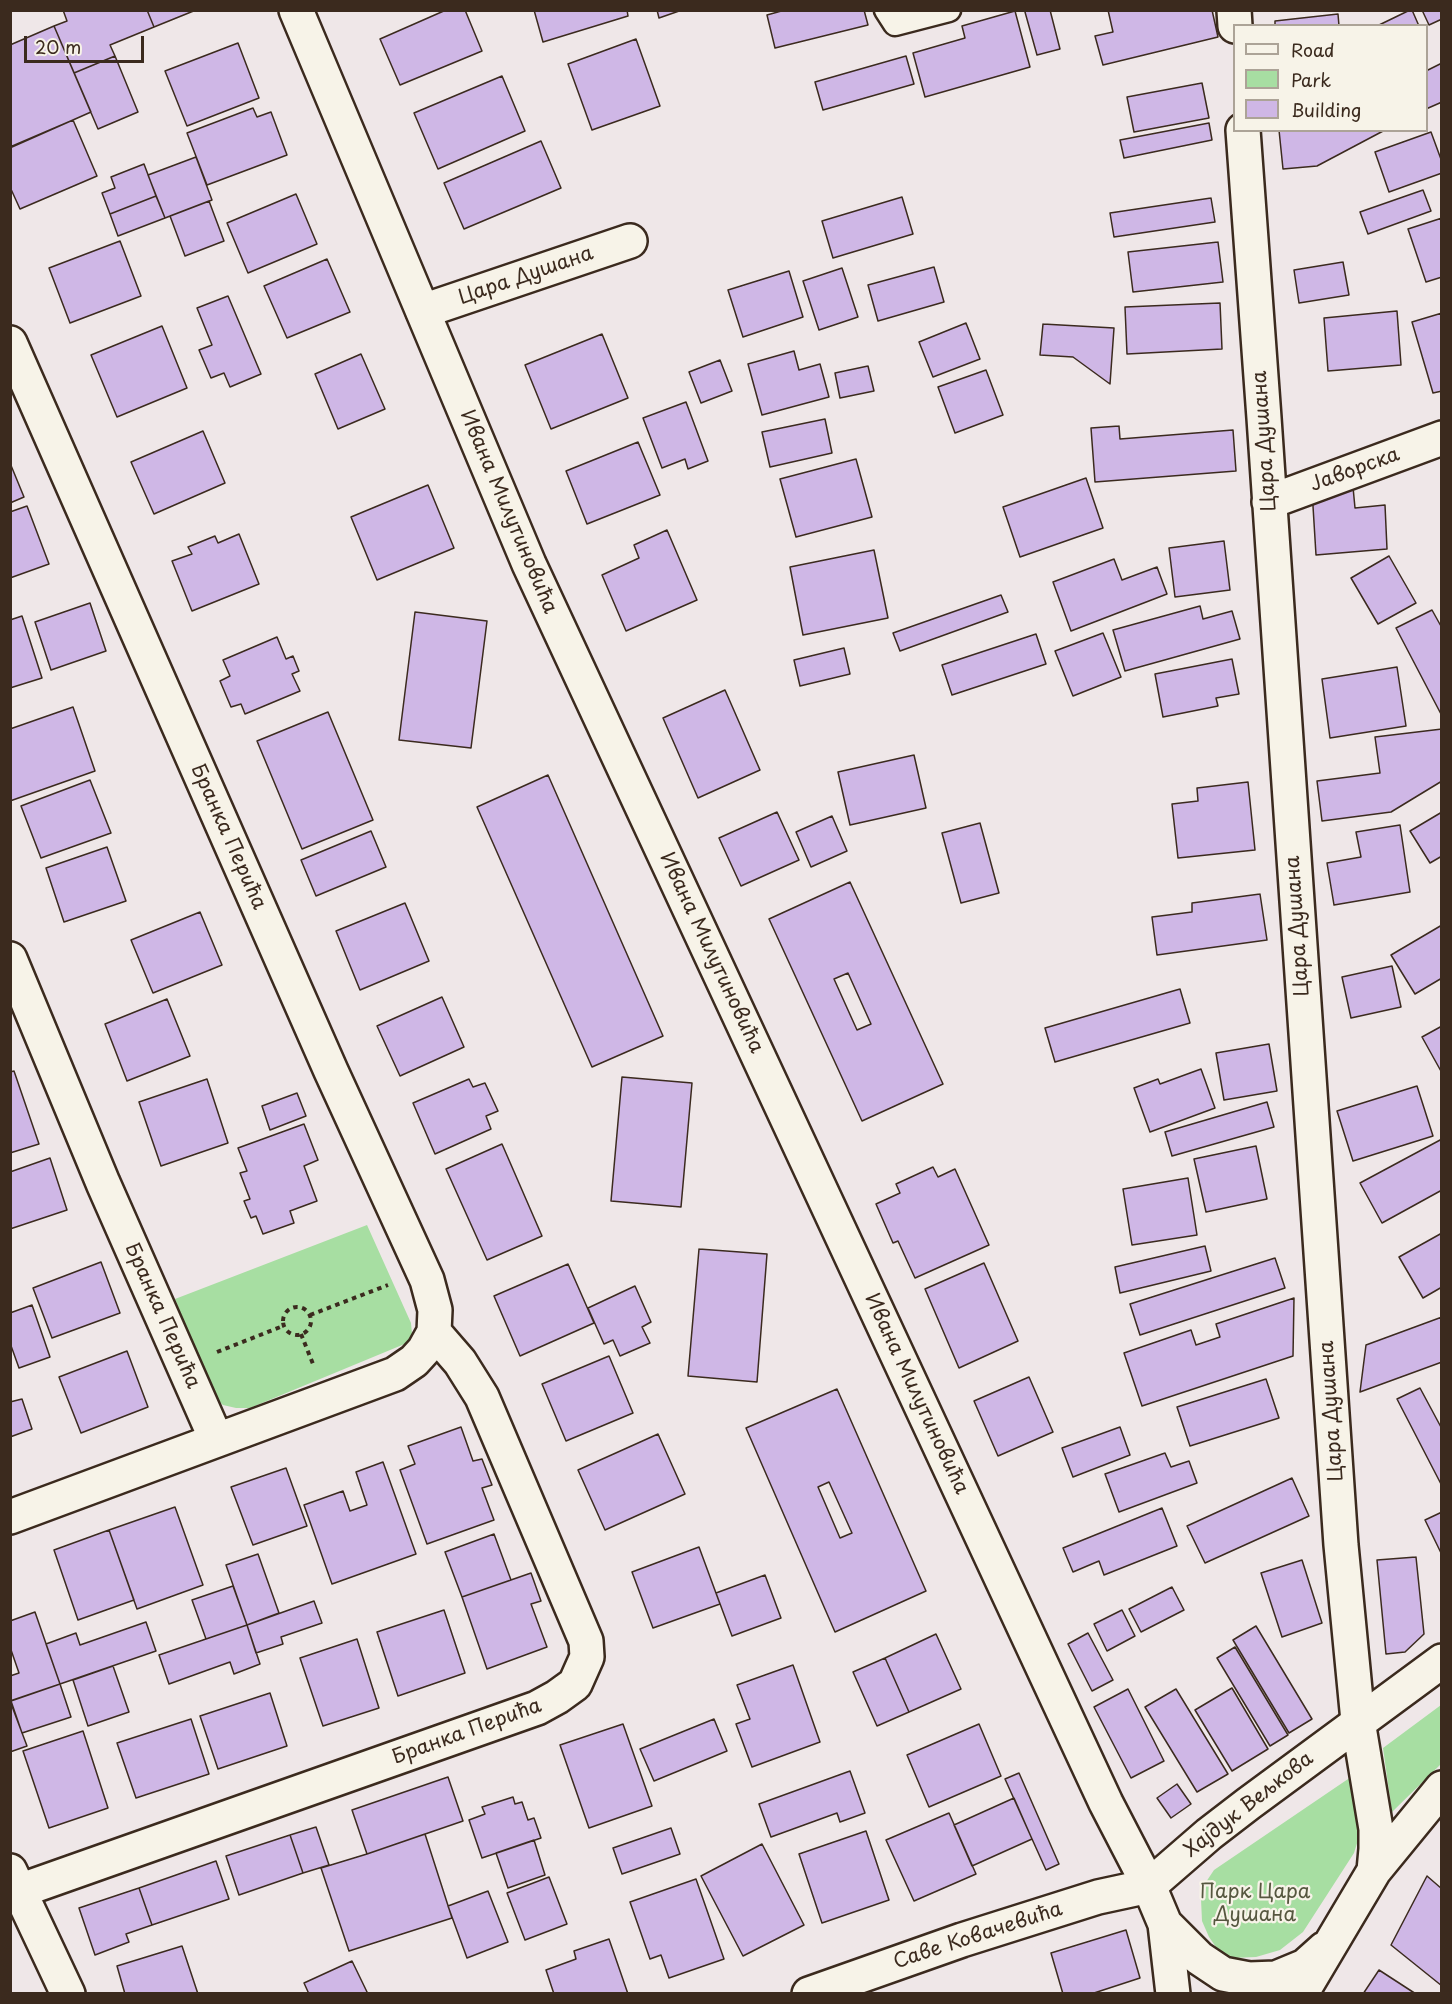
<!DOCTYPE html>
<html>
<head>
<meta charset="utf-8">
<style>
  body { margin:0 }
  #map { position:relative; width:1452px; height:2004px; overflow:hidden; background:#efe7e8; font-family:"Playpen Sans",sans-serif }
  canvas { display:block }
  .frame { position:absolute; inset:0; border:12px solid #3b2a1e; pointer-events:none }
  .legend { position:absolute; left:1233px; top:24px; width:195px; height:108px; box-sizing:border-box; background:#f7f3e8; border:2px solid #aca397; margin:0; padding:8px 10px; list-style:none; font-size:18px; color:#3b2a1e }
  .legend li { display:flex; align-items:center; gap:12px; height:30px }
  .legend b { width:30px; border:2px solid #aca397 }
  .scale { position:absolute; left:24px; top:36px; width:120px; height:27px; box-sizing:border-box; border:3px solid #3b2a1e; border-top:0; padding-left:8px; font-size:18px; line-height:21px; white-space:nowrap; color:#3b2a1e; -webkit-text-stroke:4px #f7f3e8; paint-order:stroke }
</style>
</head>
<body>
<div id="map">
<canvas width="1452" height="2004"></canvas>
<div class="frame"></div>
<ul class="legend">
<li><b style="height:8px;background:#f7f3e8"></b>Road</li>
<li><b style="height:16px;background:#a7dea2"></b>Park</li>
<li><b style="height:16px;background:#cfb7e6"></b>Building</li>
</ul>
<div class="scale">20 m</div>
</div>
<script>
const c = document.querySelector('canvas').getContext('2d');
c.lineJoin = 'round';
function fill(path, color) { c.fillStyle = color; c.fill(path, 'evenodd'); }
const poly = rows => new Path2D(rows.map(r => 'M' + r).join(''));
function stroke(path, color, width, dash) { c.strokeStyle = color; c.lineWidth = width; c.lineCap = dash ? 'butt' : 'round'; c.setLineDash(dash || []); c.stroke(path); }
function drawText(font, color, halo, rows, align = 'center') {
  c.font = font + ' "Playpen Sans",sans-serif'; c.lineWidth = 4.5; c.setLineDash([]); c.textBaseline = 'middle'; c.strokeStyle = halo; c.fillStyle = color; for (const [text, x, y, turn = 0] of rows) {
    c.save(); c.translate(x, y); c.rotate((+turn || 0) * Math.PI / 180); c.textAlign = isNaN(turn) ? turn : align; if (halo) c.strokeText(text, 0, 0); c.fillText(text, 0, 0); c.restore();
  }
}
const green = poly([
  [367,1225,411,1323,412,1334,407,1343,250,1408,236,1408,223,1405,214,1397,175,1299],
  [1441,1705,1441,1764,1392,1812,1383,1748],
  [1351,1777,1359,1837,1354,1853,1303,1932,1280,1950,1256,1957,1232,1958,1218,1950,1209,1937,1202,1921,1201,1899,1206,1882,1214,1870]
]);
const building = poly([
  [63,10,147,10,154,27,110,45,115,56,74,73,54,26,67,21,63,10],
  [147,10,196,10,154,27,147,10],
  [446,10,465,10,482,51,400,85,380,39,446,10],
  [534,10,627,10,628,16,543,42,534,10],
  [657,10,682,10,659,18,657,10],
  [785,10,864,10,868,25,775,48,767,15,785,10],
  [1028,10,1050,10,1060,49,1037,55,1025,12,1028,10],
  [1108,10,1212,10,1218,37,1103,65,1095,36,1113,32,1108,10],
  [1410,10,1412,10,1419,26,1377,26,1410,10],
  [1422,10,1442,10,1442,19,1429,25,1422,10],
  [1015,11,1030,67,925,97,913,53,965,38,962,26,1015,11],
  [1338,14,1339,26,1275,26,1275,21,1338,14],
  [54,26,91,112,12,147,10,143,10,45,54,26],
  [636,39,660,106,592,130,568,64,636,39],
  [238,43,259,98,187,126,165,71,238,43],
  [115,56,138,112,98,129,74,73,115,56],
  [906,56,914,84,823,110,815,82,906,56],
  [1442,63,1442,102,1426,109,1426,71,1442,63],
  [502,76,525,131,438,169,414,113,502,76],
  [1202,83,1209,118,1134,132,1127,97,1202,83],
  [253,108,257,117,271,112,287,155,207,185,187,133,253,108],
  [73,120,97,176,20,209,10,187,10,147,73,120],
  [1209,123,1212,140,1124,158,1120,140,1209,123],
  [1279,130,1385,130,1317,166,1283,169,1279,130],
  [1431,132,1442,162,1442,173,1389,192,1375,152,1431,132],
  [541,141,561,188,464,229,444,183,541,141],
  [196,157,212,200,165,218,148,175,196,157],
  [144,164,156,196,110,214,102,193,115,188,111,177,144,164],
  [1423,190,1431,211,1368,234,1360,212,1423,190],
  [296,194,317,244,248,273,227,223,296,194],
  [156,196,165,218,118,236,110,214,156,196],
  [902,197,913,234,833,258,822,221,902,197],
  [1211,198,1215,222,1114,237,1110,213,1211,198],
  [209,201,224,241,185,256,170,216,209,201],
  [1442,218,1442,277,1426,282,1408,229,1442,218],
  [120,241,141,296,70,323,49,268,120,241],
  [1218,242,1223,282,1133,292,1128,252,1218,242],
  [327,259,350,312,287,338,264,286,327,259],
  [1343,262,1349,295,1299,303,1294,270,1343,262],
  [934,267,944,302,878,321,868,285,934,267],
  [842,268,858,317,819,330,803,281,842,268],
  [789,271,803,317,743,337,728,290,789,271],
  [228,296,261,374,230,387,224,373,211,378,199,350,212,345,197,308,228,296],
  [1220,303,1222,349,1127,354,1125,307,1220,303],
  [1397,311,1401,365,1328,371,1324,318,1397,311],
  [1442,313,1442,391,1433,393,1412,322,1442,313],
  [966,323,980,359,933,377,919,342,966,323],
  [1043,324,1114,328,1110,384,1073,357,1040,355,1043,324],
  [162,326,187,388,117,417,91,355,162,326],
  [602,334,628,398,551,429,525,365,602,334],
  [794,351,799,370,820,364,829,397,762,415,748,364,794,351],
  [361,354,385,409,338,429,315,374,361,354],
  [720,360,732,391,701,403,689,372,720,360],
  [868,366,874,391,840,398,835,373,868,366],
  [986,370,1003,415,955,433,938,387,986,370],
  [686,402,708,461,688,469,685,459,662,468,643,418,686,402],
  [825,419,832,453,770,467,762,432,825,419],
  [1119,426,1120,439,1233,430,1236,471,1095,482,1091,428,1119,426],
  [203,431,225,483,154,514,131,462,203,431],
  [638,442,660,495,587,524,566,471,638,442],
  [856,459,872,517,796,537,780,479,856,459],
  [10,463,24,497,10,503,10,463],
  [1086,478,1103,528,1020,557,1003,507,1086,478],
  [428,485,454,548,377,580,351,517,428,485],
  [1353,487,1355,508,1385,505,1387,549,1316,555,1312,490,1353,487],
  [27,506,49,564,10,578,10,512,27,506],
  [667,530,697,600,626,631,602,575,639,558,634,545,667,530],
  [239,534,259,584,192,611,172,561,192,554,188,547,215,536,218,543,239,534],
  [1224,541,1230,590,1175,597,1169,548,1224,541],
  [874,550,888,618,803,635,790,567,874,550],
  [1389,556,1416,603,1378,624,1351,578,1389,556],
  [1114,559,1122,580,1157,567,1167,594,1071,631,1053,582,1114,559],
  [1001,595,1008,612,900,651,893,633,1001,595],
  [90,603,106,651,51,670,35,622,90,603],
  [1200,606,1203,619,1232,611,1240,639,1125,671,1113,630,1200,606],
  [1432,610,1442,628,1442,716,1396,628,1432,610],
  [415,612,487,621,471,748,399,740,415,612],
  [22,616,42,678,10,688,10,620,22,616],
  [1103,633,1121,677,1073,696,1055,651,1103,633],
  [1036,634,1046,664,952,695,942,665,1036,634],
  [277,637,286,659,293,656,299,671,292,674,300,691,245,714,241,704,231,707,220,681,230,676,223,660,277,637],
  [844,648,850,674,800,686,794,660,844,648],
  [1232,659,1239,694,1216,698,1218,706,1163,717,1155,674,1232,659],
  [1397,667,1406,726,1330,738,1322,679,1397,667],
  [725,690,760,770,698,798,663,718,725,690],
  [73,707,95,771,10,801,10,729,73,707],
  [328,712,373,820,302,849,257,741,328,712],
  [1442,729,1442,781,1391,812,1322,821,1317,781,1380,773,1375,737,1442,729],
  [914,755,926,808,850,825,838,772,914,755],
  [548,775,663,1036,592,1067,477,807,548,775],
  [90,780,111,833,41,858,21,806,90,780],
  [1248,782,1255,850,1178,858,1172,804,1198,801,1197,788,1248,782],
  [777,812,799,860,741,886,719,838,777,812],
  [1442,812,1442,856,1430,863,1410,831,1442,812],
  [832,816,847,851,811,867,796,832,832,816],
  [980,823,999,893,961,903,942,833,980,823],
  [1400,825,1410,892,1334,905,1327,863,1361,857,1356,832,1400,825],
  [371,831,386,867,316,896,301,860,371,831],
  [107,847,126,901,64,922,46,868,107,847],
  [850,882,943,1084,862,1121,769,919,850,882],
  [848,973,871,1024,857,1030,834,979,848,973],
  [1260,894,1267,940,1157,955,1152,917,1192,912,1192,903,1260,894],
  [405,903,429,961,360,990,336,931,405,903],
  [200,912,222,965,153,993,131,940,200,912],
  [1442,925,1442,978,1415,994,1391,955,1442,925],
  [1392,966,1401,1007,1351,1018,1342,977,1392,966],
  [1180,989,1190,1023,1055,1062,1045,1028,1180,989],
  [442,997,464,1047,400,1076,377,1026,442,997],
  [167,999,190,1056,127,1081,105,1024,167,999],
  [1442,1026,1442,1073,1422,1037,1442,1026],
  [1269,1044,1277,1091,1224,1100,1216,1053,1269,1044],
  [1201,1069,1215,1108,1150,1132,1134,1088,1158,1079,1160,1084,1201,1069],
  [14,1071,39,1144,10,1153,10,1072,14,1071],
  [622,1077,692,1083,681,1207,611,1201,622,1077],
  [207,1079,228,1143,161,1166,139,1102,207,1079],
  [469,1079,473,1087,485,1083,498,1111,486,1116,491,1129,435,1154,413,1103,469,1079],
  [1417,1086,1433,1136,1353,1161,1337,1111,1417,1086],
  [297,1093,306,1116,270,1130,262,1106,297,1093],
  [1267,1102,1274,1127,1172,1156,1165,1132,1267,1102],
  [304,1124,318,1160,304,1166,317,1201,290,1211,294,1223,263,1234,256,1216,251,1218,244,1201,250,1199,240,1173,247,1171,238,1148,304,1124],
  [1442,1139,1442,1190,1382,1223,1360,1183,1442,1139],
  [502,1144,542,1236,487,1260,446,1169,502,1144],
  [1256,1146,1267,1199,1206,1212,1194,1159,1256,1146],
  [50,1158,67,1210,10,1229,10,1172,50,1158],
  [933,1167,938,1177,955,1169,989,1245,915,1278,898,1241,893,1243,876,1204,900,1193,896,1184,933,1167],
  [1188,1178,1197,1235,1132,1245,1123,1189,1188,1178],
  [1442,1233,1442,1287,1423,1298,1399,1257,1442,1233],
  [1205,1246,1211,1271,1120,1293,1115,1267,1205,1246],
  [699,1249,767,1254,757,1382,688,1376,699,1249],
  [1275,1258,1285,1288,1140,1335,1130,1304,1275,1258],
  [101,1262,120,1313,52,1338,33,1288,101,1262],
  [984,1263,1018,1341,959,1368,925,1289,984,1263],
  [568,1264,594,1323,520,1356,494,1296,568,1264],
  [635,1286,651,1322,642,1327,650,1343,620,1356,613,1340,604,1344,588,1308,635,1286],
  [1294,1298,1293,1356,1142,1406,1124,1353,1191,1330,1196,1345,1220,1337,1216,1324,1294,1298],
  [32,1305,50,1357,19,1368,10,1343,10,1313,32,1305],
  [1442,1317,1442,1362,1360,1392,1366,1345,1442,1317],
  [127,1351,148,1407,81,1433,59,1377,127,1351],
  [609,1356,633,1413,566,1441,542,1384,609,1356],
  [1029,1377,1053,1432,998,1456,974,1401,1029,1377],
  [1266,1379,1279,1418,1190,1446,1177,1407,1266,1379],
  [1420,1388,1442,1429,1442,1486,1397,1399,1420,1388],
  [837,1389,926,1591,835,1632,746,1428,837,1389],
  [829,1482,852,1533,840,1538,818,1487,829,1482],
  [22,1399,32,1429,10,1437,10,1402,22,1399],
  [461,1427,473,1461,482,1459,492,1485,482,1488,494,1520,427,1544,400,1470,415,1464,408,1446,461,1427],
  [1120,1427,1130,1455,1073,1477,1062,1448,1120,1427],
  [658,1434,685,1494,605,1530,578,1470,658,1434],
  [1165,1453,1171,1467,1189,1461,1197,1483,1119,1512,1105,1474,1165,1453],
  [383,1462,416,1554,332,1584,304,1505,343,1491,350,1511,367,1505,356,1472,383,1462],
  [286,1468,307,1526,253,1545,231,1487,286,1468],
  [1292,1478,1309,1516,1205,1563,1187,1526,1292,1478],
  [175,1507,203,1585,137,1609,109,1530,175,1507],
  [1162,1508,1177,1546,1104,1575,1099,1561,1073,1572,1063,1548,1162,1508],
  [1442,1512,1442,1555,1425,1520,1442,1512],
  [109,1530,134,1600,78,1620,54,1550,109,1530],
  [494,1534,511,1580,462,1597,445,1552,494,1534],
  [699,1547,720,1604,653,1628,632,1572,699,1547],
  [258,1554,279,1613,247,1625,226,1565,258,1554],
  [1416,1557,1424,1634,1405,1652,1386,1654,1377,1560,1416,1557],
  [1302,1560,1322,1623,1282,1637,1261,1573,1302,1560],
  [531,1573,541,1601,531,1604,547,1647,487,1669,462,1597,531,1573],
  [765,1575,781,1618,732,1636,716,1593,765,1575],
  [233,1586,247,1625,206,1639,192,1600,233,1586],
  [1172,1587,1184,1610,1141,1632,1129,1609,1172,1587],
  [314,1601,322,1623,281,1637,283,1644,256,1653,247,1625,314,1601],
  [444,1610,465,1673,398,1696,377,1632,444,1610],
  [1122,1610,1135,1636,1107,1651,1094,1624,1122,1610],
  [35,1612,60,1684,10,1701,10,1676,19,1673,10,1647,10,1621,35,1612],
  [146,1622,156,1651,60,1684,46,1644,76,1633,80,1645,146,1622],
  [247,1625,260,1664,234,1674,230,1662,169,1684,159,1655,247,1625],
  [1256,1626,1312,1719,1289,1733,1233,1640,1256,1626],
  [1088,1633,1113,1680,1092,1691,1068,1644,1088,1633],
  [936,1634,961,1689,909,1712,885,1658,936,1634],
  [357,1639,379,1708,323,1726,300,1658,357,1639],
  [1235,1647,1288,1735,1270,1746,1217,1658,1235,1647],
  [885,1658,909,1712,877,1726,853,1672,885,1658],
  [793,1665,820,1742,752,1767,736,1724,750,1719,737,1685,793,1665],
  [113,1666,129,1712,88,1726,73,1680,113,1666],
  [60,1684,71,1717,22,1733,11,1701,60,1684],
  [1232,1688,1268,1749,1232,1771,1195,1710,1232,1688],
  [1128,1689,1164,1761,1131,1778,1094,1707,1128,1689],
  [1176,1689,1228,1774,1197,1792,1145,1707,1176,1689],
  [270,1693,287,1746,218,1769,200,1716,270,1693],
  [10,1701,27,1746,10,1752,10,1701],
  [191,1719,209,1774,136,1798,117,1743,191,1719],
  [714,1719,727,1751,654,1781,640,1749,714,1719],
  [623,1724,652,1806,589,1828,560,1745,623,1724],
  [979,1724,1001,1776,929,1807,907,1755,979,1724],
  [83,1731,108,1808,49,1828,23,1751,83,1731],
  [850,1771,865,1813,840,1822,837,1813,771,1837,759,1804,850,1771],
  [1019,1773,1059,1864,1046,1870,1005,1779,1019,1773],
  [448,1777,463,1821,367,1854,352,1810,448,1777],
  [1177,1784,1191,1804,1171,1818,1157,1798,1177,1784],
  [513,1797,515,1804,522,1802,528,1820,534,1818,541,1838,482,1858,469,1820,485,1814,482,1807,513,1797],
  [1014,1798,1032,1839,972,1866,954,1825,1014,1798],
  [949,1813,976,1874,914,1901,886,1840,949,1813],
  [316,1827,329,1865,303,1873,290,1835,316,1827],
  [671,1828,680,1854,622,1874,613,1848,671,1828],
  [866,1831,889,1900,822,1923,799,1854,866,1831],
  [425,1834,452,1918,349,1951,321,1868,367,1854,425,1834],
  [290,1835,303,1873,239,1895,226,1856,290,1835],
  [534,1840,545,1875,508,1888,496,1853,534,1840],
  [762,1844,804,1925,743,1956,701,1876,762,1844],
  [216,1861,229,1899,152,1925,139,1888,216,1861],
  [1427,1876,1442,1889,1442,1986,1391,1945,1427,1876],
  [549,1877,567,1924,525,1940,507,1893,549,1877],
  [696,1879,724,1959,669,1978,661,1955,650,1959,630,1902,696,1879],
  [139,1888,152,1925,126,1934,129,1942,95,1955,79,1908,139,1888],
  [488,1891,508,1942,467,1958,448,1906,488,1891],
  [1126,1930,1140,1978,1091,1994,1063,1994,1051,1953,1126,1930],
  [609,1939,628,1994,554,1994,546,1970,576,1959,574,1951,609,1939],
  [182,1946,198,1994,125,1994,117,1966,182,1946],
  [352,1961,368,1994,309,1994,304,1983,352,1961],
  [1379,1970,1416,1994,1363,1994,1379,1970]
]);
const path = poly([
  '283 1321a14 14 0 1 1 28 0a14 14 0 1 1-28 0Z',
  [310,1315,388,1285],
  [301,1334,313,1364],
  [217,1352,283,1326]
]);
const service = poly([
  [886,10,895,24,949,10]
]);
const minor = poly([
  [1234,10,1235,26],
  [1243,130,1264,418,1341,1545,1358,1721],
  [423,311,630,241],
  [10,343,331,1071,427,1280,435,1310,434,1332,424,1350,414,1361,395,1374,10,1517],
  [1269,502,1442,438],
  [10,959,103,1183,216,1439],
  [10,1871,68,1994],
  [19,1891,537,1708,557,1697,575,1684,587,1657,586,1641,482,1397,460,1362,434,1332],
  [809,1994,962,1940,1098,1897,1149,1886]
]);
const tertiary = poly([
  [296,10,529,564,1106,1803,1149,1886],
  [1358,1721,1376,1829,1376,1849,1374,1871],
  [1165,1924,1199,1958,1223,1974,1249,1979,1276,1978,1305,1966,1324,1949],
  [1173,1994,1165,1924,1149,1886,1209,1834,1248,1804,1442,1661],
  [1301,1994,1374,1871,1442,1788]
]);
const streetNames = [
  ["Цара Душана",526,276,-19],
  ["Цара Душана",1265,441,-94],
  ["Јаворска",1355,470,-20],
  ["Ивана Милутиновића",508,512,67],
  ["Бранка Перића",228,837,66],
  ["Цара Душана",1298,926,-94],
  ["Ивана Милутиновића",711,953,65],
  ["Бранка Перића",162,1316,66],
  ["Ивана Милутиновића",916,1394,65],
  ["Цара Душана",1332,1411,-94],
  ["Бранка Перића",467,1732,-20],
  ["Хајдук Вељкова",1249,1805,-38],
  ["Саве Ковачевића",978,1936,-18]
];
const parkNames = [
  ["Парк Цара",1255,1892],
  ["Душана",1255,1915]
];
fill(green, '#a7dea2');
fill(building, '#cfb7e6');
stroke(building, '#3b2a1e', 1.5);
stroke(service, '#3b2a1e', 27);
stroke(minor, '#3b2a1e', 38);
stroke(tertiary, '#3b2a1e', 38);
stroke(path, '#3b2a1e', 4, [4.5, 4.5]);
stroke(service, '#f7f3e8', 22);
stroke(minor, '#f7f3e8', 33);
stroke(tertiary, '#f7f3e8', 33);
drawText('20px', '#3b2a1e', '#f7f3e8', streetNames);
drawText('20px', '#56573f', '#f7f3e8', parkNames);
</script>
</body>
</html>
